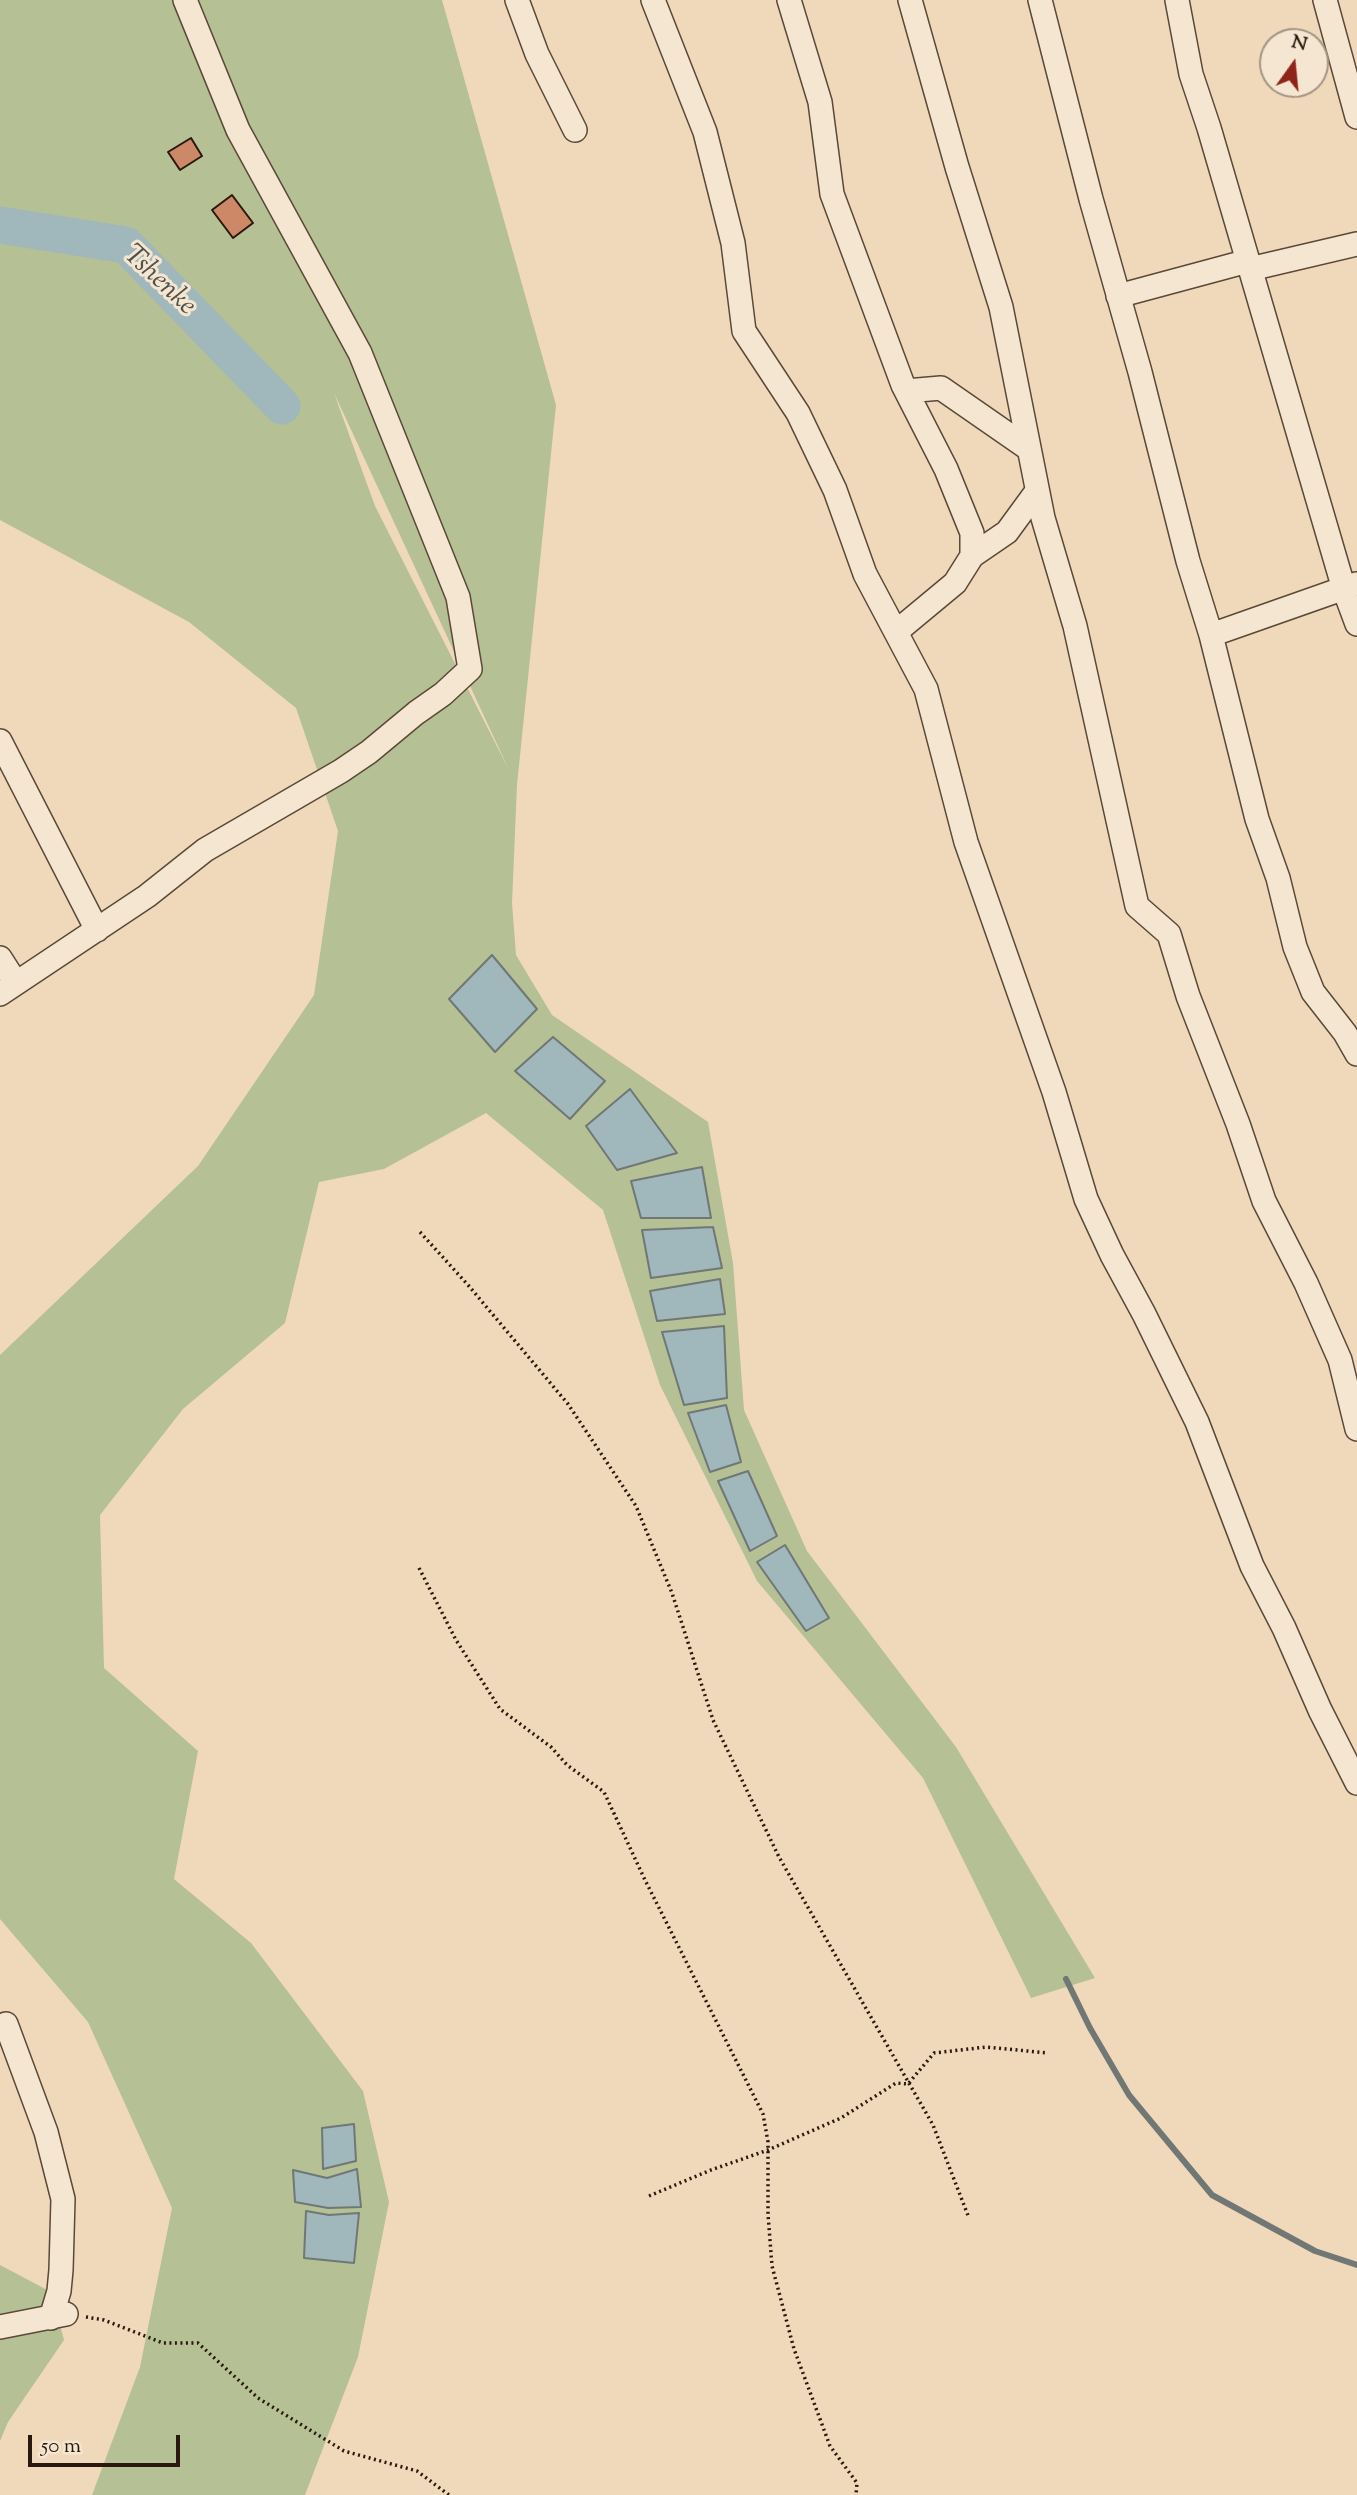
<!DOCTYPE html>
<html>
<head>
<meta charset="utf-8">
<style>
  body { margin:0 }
  #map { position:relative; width:1357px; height:2495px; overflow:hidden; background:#f0d9ba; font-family:"Sorts Mill Goudy",serif }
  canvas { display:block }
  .north { position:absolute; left:1259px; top:28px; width:70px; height:70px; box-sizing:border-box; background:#f5e6d2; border:2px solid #a39483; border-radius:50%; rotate:15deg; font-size:19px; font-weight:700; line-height:28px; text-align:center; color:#28180d }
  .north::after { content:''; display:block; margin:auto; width:24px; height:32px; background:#8f2418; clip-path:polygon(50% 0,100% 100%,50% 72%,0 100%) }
  .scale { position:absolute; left:28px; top:2435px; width:152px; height:32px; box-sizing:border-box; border:4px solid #28180d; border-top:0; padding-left:9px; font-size:21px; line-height:24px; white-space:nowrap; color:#28180d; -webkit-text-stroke:5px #f5e6d2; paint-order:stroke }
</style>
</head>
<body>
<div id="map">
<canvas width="1357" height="2495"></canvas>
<div class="north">N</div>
<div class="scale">50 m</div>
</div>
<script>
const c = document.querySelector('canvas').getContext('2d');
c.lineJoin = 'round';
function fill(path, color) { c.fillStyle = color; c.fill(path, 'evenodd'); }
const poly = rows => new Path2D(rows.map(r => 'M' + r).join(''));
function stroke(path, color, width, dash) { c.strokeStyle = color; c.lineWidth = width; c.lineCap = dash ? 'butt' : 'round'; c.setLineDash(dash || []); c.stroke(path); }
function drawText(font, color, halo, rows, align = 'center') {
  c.font = font + ' "Sorts Mill Goudy",serif'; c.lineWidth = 6; c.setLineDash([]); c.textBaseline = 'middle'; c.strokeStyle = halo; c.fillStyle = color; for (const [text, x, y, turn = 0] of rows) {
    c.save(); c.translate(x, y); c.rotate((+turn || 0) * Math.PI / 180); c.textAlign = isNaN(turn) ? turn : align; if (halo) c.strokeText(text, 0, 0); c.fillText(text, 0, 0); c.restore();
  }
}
const green = poly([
  [0,0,442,0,556,405,517,785,512,903,516,955,552,1015,708,1122,733,1263,744,1410,807,1551,956,1747,1095,1978,1031,1998,923,1778,757,1581,660,1385,603,1210,486,1113,384,1169,319,1182,285,1323,183,1409,100,1515,104,1668,198,1751,174,1879,251,1943,363,2091,389,2202,358,2357,305,2495,92,2495,140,2367,172,2208,88,2022,0,1919,0,1355,198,1166,314,995,338,831,296,708,189,622,0,520],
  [334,393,509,770,375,506],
  [0,2265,51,2292,64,2340,8,2422,0,2441]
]);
const water = poly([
  [492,955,537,1009,495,1052,449,999,492,955],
  [553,1037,605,1081,570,1119,515,1071,553,1037],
  [630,1089,677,1153,617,1170,586,1126,630,1089],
  [702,1167,711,1218,641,1218,631,1181,702,1167],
  [713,1227,722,1268,651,1278,642,1230,713,1227],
  [720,1279,725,1314,657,1321,650,1291,720,1279],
  [724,1326,727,1398,684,1405,662,1332,724,1326],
  [726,1405,741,1462,710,1472,688,1413,726,1405],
  [748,1471,777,1536,750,1551,718,1481,748,1471],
  [785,1545,829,1618,806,1631,757,1562,785,1545],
  [354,2124,356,2161,323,2169,322,2128,354,2124],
  [357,2169,361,2207,328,2208,295,2202,293,2170,327,2178,357,2169],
  [306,2211,329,2215,359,2213,354,2263,304,2258,306,2211]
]);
const stream = poly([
  [1066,1979,1090,2028,1129,2095,1212,2195,1315,2251,1357,2265]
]);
const river = poly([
  [0,225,126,245,282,406]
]);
const building = poly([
  [191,138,202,156,180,170,168,152,191,138],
  [232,195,253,223,233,238,212,210,232,195]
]);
const path = poly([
  [420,1232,468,1285,568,1404,636,1506,672,1593,713,1720,779,1857,933,2125,969,2218],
  [419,1568,456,1640,500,1709,551,1747,567,1765,604,1792,645,1880,763,2114,768,2142,768,2214,772,2266,794,2349,830,2446,857,2483,856,2495],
  [649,2196,711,2170,768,2150,841,2118,896,2083,908,2084,934,2053,986,2047,1048,2053],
  [86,2317,104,2320,163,2343,198,2343,258,2398,344,2451,417,2471,449,2495]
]);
const street = poly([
  [517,0,537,54,575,130],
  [653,0,705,132,733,243,744,331,798,413,835,490,865,574,926,689,966,842,1054,1092,1086,1199,1112,1255,1144,1314,1197,1422,1252,1566,1284,1628,1320,1710,1357,1783],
  [789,0,820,102,832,194,903,385,946,469,972,533,972,556],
  [910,0,957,167,1001,307,1043,518,1075,626,1137,906,1169,934,1188,996,1238,1124,1264,1201,1306,1283,1340,1360,1357,1429],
  [1040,0,1091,199,1140,372,1188,561,1211,635,1257,819,1278,878,1295,947,1313,992,1345,1033,1357,1054],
  [1177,0,1191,74,1209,128,1344,589,1357,624],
  [1325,0,1357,117],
  [1250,269,1357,244],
  [1118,296,1248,261],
  [906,391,941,388,1029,449],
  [896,632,955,583,972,556,1007,532,1037,491],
  [1211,635,1356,584],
  [0,741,97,930],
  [0,958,16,983],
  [0,994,147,896,205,850,341,771,369,752,416,713,443,694,470,669,458,597,360,353,238,130,185,0],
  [6,2024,46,2132,63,2199,61,2270,59,2291,51,2318],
  [0,2327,66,2314]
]);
const waterNames = [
  ["Tshenke",158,282,43]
];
fill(green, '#b5c094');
fill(water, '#a0b7bb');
stroke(water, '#707775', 2);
stroke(stream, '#707775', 6);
stroke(river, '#a0b7bb', 37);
fill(building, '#cd8867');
stroke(building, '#28180d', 2);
stroke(street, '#5a4838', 26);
stroke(path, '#28180d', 3.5, [2, 3.5]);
stroke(street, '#f5e6d2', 23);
drawText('italic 28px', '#52504a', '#f5e6d2', waterNames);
</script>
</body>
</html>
